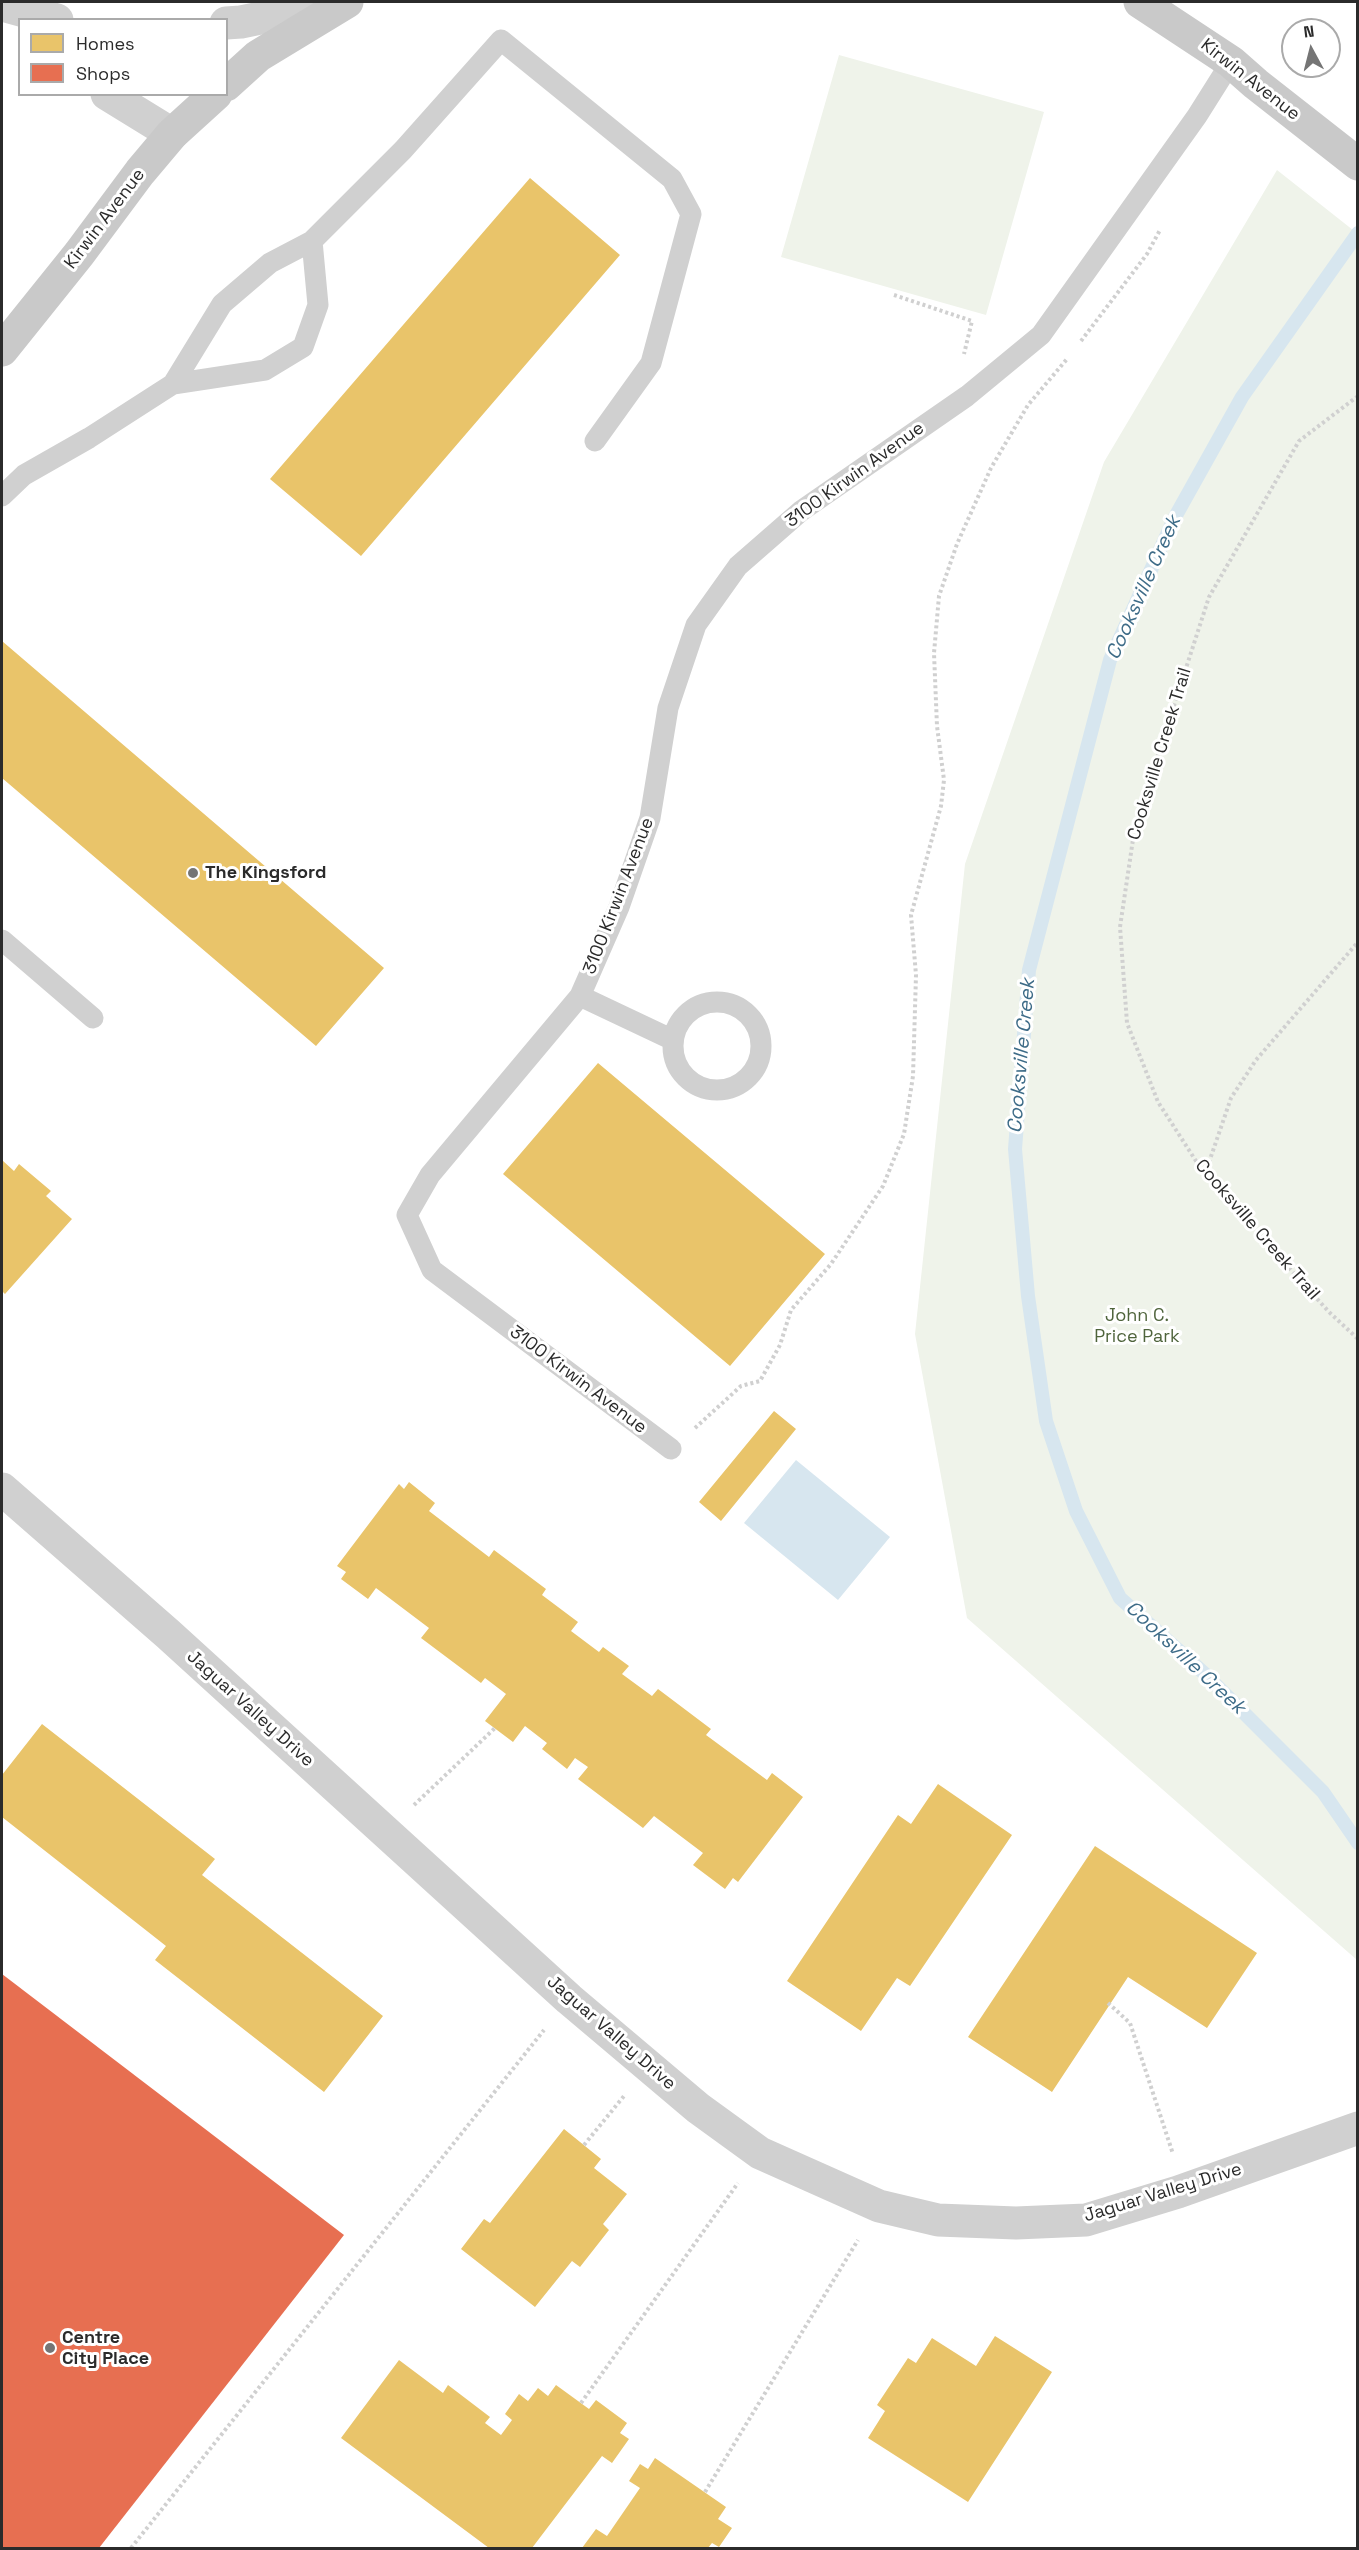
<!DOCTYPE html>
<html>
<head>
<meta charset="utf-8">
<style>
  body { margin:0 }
  #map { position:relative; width:1359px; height:2550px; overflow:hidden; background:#fff; font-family:"Space Grotesk",sans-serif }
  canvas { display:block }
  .frame { position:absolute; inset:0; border:3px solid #2b2b2b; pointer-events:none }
  .legend { position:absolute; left:18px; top:18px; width:210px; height:78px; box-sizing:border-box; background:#fff; border:2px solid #aaa; margin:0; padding:8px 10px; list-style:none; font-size:18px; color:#2b2b2b }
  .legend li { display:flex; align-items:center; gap:12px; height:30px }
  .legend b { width:30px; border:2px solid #aaa }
  .north { position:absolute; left:1281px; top:18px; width:60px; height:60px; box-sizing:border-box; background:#fff; border:2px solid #aaa; border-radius:50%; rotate:353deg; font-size:16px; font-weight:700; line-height:24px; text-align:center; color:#2b2b2b }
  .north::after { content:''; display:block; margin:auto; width:21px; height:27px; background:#757575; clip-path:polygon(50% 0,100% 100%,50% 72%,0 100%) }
</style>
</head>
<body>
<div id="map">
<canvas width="1359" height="2550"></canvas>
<div class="frame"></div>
<ul class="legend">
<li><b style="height:16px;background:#e9c46a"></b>Homes</li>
<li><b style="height:16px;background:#e76f51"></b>Shops</li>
</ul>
<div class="north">N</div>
</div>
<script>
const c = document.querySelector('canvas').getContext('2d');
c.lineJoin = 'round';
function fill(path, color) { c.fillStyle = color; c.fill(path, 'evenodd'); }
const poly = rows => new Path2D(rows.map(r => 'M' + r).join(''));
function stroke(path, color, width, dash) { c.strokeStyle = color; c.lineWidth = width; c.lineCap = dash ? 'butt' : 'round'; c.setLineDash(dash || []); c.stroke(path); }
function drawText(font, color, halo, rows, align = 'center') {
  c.font = font + ' "Space Grotesk",sans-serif'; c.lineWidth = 6; c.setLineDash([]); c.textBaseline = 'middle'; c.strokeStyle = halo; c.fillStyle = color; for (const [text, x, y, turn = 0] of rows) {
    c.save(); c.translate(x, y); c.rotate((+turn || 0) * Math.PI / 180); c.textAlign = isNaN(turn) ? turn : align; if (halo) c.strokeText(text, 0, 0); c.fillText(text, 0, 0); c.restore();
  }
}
const green = poly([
  [839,55,1044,112,986,315,781,257],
  [1277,170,1358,234,1357,1960,967,1618,915,1334,965,864,1104,462]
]);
const water = poly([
  [796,1460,890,1537,838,1600,744,1523]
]);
const homes = poly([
  [530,178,620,255,361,556,270,479],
  [2,641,384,968,316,1046,2,778],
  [598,1063,825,1254,730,1366,503,1174],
  [2,1160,14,1171,19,1164,51,1191,46,1196,72,1219,5,1294,2,1291],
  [774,1411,796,1429,721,1521,699,1502],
  [409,1482,435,1503,429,1511,489,1557,494,1550,546,1589,542,1595,578,1622,571,1631,599,1652,603,1647,629,1666,622,1674,652,1696,658,1689,711,1729,706,1735,767,1780,772,1773,803,1797,738,1882,733,1878,725,1889,693,1865,703,1853,654,1816,643,1828,578,1779,588,1767,575,1758,567,1769,542,1749,547,1743,525,1726,513,1742,485,1721,506,1694,485,1678,481,1683,421,1638,429,1628,376,1588,368,1599,341,1579,346,1572,337,1566,399,1484,404,1489],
  [42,1724,215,1859,202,1875,383,2016,324,2092,155,1960,166,1946,2,1817,2,1775],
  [938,1784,1012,1835,910,1986,897,1978,861,2031,787,1981,898,1815,911,1824],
  [1095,1846,1257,1953,1207,2028,1128,1977,1052,2092,968,2037],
  [564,2129,601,2159,594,2168,627,2194,603,2224,609,2230,580,2267,572,2261,535,2307,461,2249,484,2219,490,2223],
  [995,2336,1052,2372,968,2502,868,2438,885,2411,877,2405,908,2358,916,2363,932,2338,976,2366],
  [399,2360,443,2393,448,2385,490,2417,485,2423,501,2435,512,2420,505,2414,519,2394,528,2401,538,2388,548,2396,556,2385,589,2409,596,2400,627,2423,620,2433,629,2439,612,2463,602,2456,532,2548,489,2548,341,2438],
  [655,2458,726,2507,718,2519,732,2528,719,2547,712,2543,708,2548,582,2548,596,2529,607,2536,640,2488,629,2481,640,2464,648,2469]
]);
const shops = poly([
  [2,1974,344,2235,99,2548,2,2548]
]);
const stream = poly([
  [1358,233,1242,397,1175,517,1110,660,1029,970,1015,1149,1028,1296,1046,1421,1076,1511,1120,1598,1205,1674,1323,1792,1358,1843]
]);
const path = poly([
  [894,295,972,321,964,354],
  [1081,341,1147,254,1160,230],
  [1358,396,1299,441,1209,597,1135,826,1120,927,1127,1023,1158,1102,1205,1175,1329,1312,1358,1339],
  [1205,1174,1231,1098,1256,1060,1358,942],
  [695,1428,741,1386,760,1381,780,1345,791,1310,831,1264,883,1186,904,1134,913,1076,916,975,911,915,941,806,944,780,937,726,934,653,939,596,957,544,991,468,1028,405,1067,359],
  [414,1805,495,1728],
  [1108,2003,1130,2023,1173,2154],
  [584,2145,624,2096],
  [581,2403,738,2183],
  [705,2492,858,2240],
  [131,2548,544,2030]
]);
const lane = poly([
  [173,384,265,370,303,347,318,305,312,241],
  [2,496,24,475,89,438,173,384,222,304,270,263,312,241,403,150,501,40,672,179,691,214,651,363,595,441],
  [2,940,93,1018],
  [580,996,673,1040],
  '673 1046a44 44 0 1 1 88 0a44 44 0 1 1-88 0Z',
  [671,1449,432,1270,407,1215,430,1175,580,996,619,907,650,818,668,708,696,625,738,566,801,511,967,396,1041,335,1197,116,1231,62]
]);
const street = poly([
  [2,5,57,20],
  [226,23,241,22,337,2],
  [107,94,172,134],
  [2,1489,168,1634,569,1999,698,2108,760,2153,879,2206,938,2220,1016,2223,1086,2220,1178,2192,1358,2128]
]);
const secondary = poly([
  [1140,2,1231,62,1256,84,1358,164],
  [226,85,258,56,347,2],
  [2,350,79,254,140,172,172,134,216,94]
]);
const markers = [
  [193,873,6,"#757575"],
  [50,2348,6,"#757575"]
];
const streetNames = [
  ["Kirwin Avenue",1250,80,38],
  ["Kirwin Avenue",105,219,-53],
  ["3100 Kirwin Avenue",855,475,-36],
  ["Cooksville Creek Trail",1160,754,-73],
  ["3100 Kirwin Avenue",619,896,-69],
  ["Cooksville Creek Trail",1257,1230,49],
  ["3100 Kirwin Avenue",578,1380,37],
  ["Jaguar Valley Drive",250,1709,42],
  ["Jaguar Valley Drive",611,2033,41],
  ["Jaguar Valley Drive",1163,2193,-17]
];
const poiNames = [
  ["The Kingsford",205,873],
  ["Centre",62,2338],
  ["City Place",62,2359]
];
const parkNames = [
  ["John C.",1137,1316],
  ["Price Park",1137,1337]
];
const waterNames = [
  ["Cooksville Creek",1144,588,-66],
  ["Cooksville Creek",1022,1056,-85],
  ["Cooksville Creek",1185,1658,43]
];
fill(green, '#eff3ea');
fill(water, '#d7e6ef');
fill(homes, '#e9c46a');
fill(shops, '#e76f51');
stroke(stream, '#d7e6ef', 14);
stroke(path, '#d0d0d0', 4, [3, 3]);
stroke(lane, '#d0d0d0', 21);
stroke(street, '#d0d0d0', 33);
stroke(secondary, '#c9c9c9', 33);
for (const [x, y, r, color] of markers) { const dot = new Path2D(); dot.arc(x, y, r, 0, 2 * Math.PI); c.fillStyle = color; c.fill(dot); stroke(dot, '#fff', 2); }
drawText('18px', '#2b2b2b', '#fff', streetNames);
drawText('bold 18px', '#2b2b2b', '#fff', poiNames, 'left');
drawText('18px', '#4f643c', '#fff', parkNames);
drawText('italic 20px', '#3e6c88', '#fff', waterNames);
</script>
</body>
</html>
